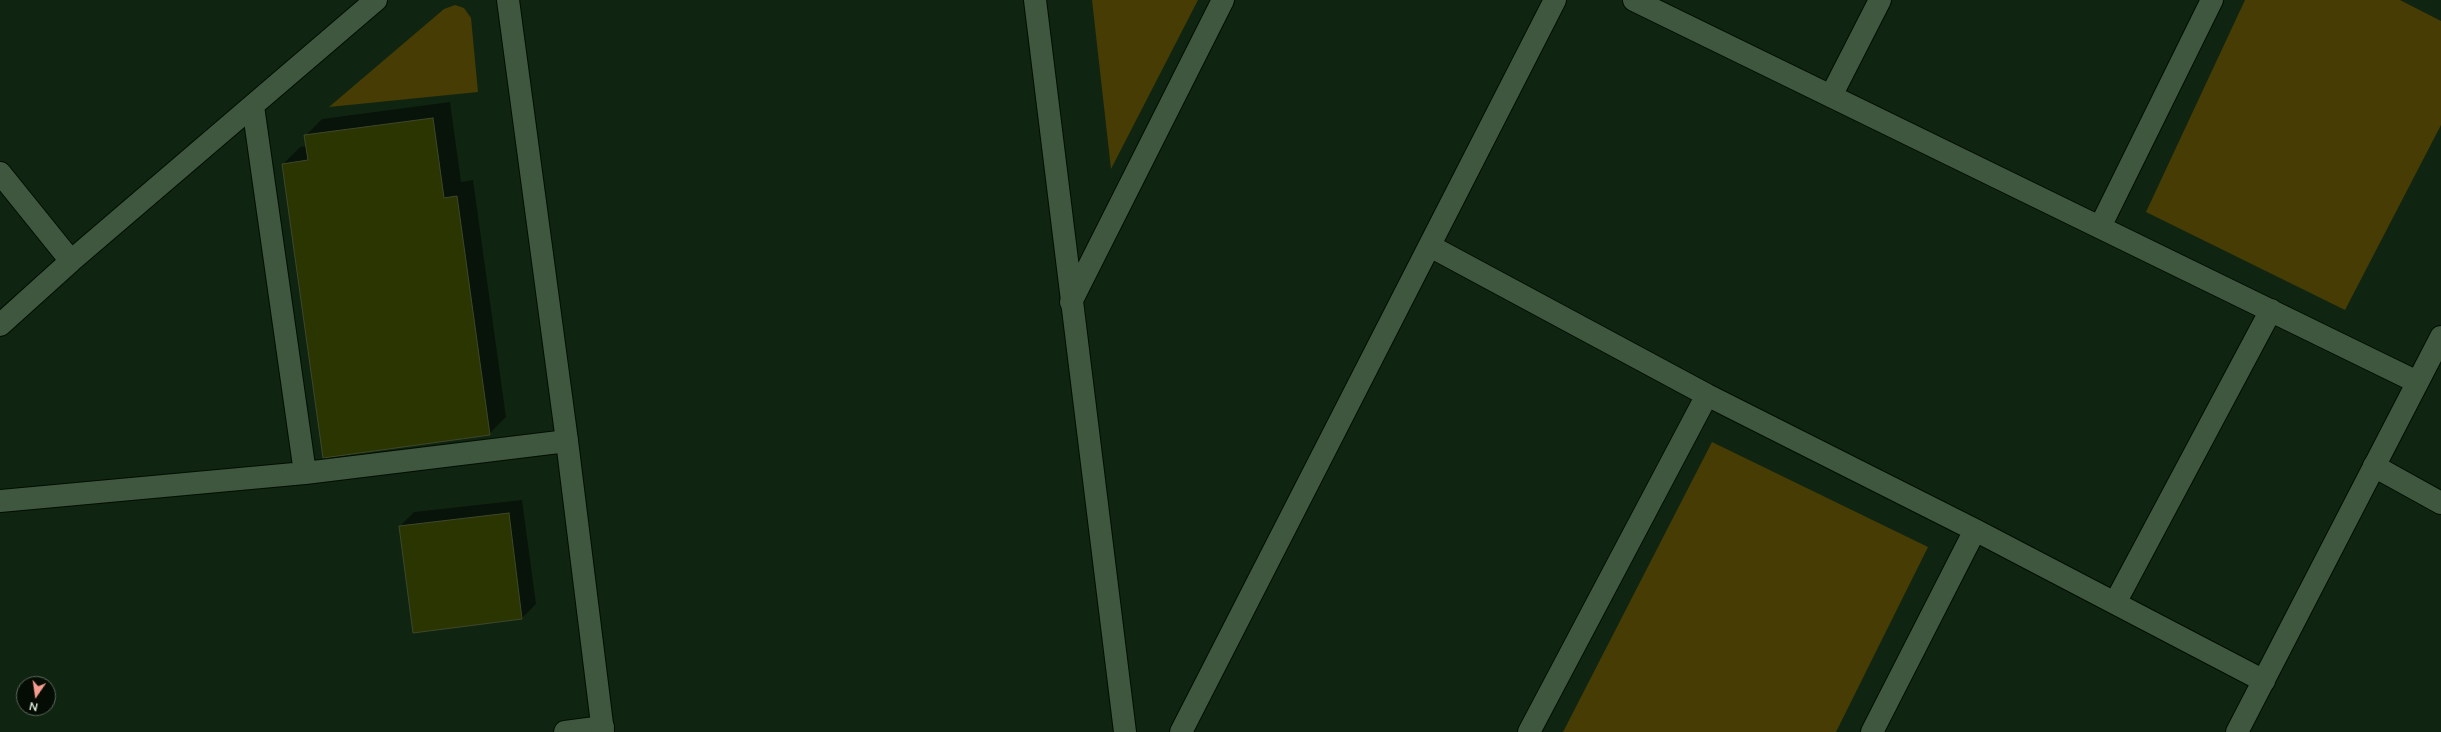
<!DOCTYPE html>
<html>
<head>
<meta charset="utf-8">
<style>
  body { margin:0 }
  #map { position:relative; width:2441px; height:732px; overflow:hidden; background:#102511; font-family:Lato,sans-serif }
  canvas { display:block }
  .north { position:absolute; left:16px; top:676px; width:40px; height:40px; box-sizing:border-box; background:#040c04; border:1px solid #5b665b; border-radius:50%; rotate:193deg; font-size:11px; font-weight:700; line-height:16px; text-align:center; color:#deecde }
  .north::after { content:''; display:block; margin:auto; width:14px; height:18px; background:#f59c90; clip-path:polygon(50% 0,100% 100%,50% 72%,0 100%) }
</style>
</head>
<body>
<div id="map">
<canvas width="2441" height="732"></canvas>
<div class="north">N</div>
</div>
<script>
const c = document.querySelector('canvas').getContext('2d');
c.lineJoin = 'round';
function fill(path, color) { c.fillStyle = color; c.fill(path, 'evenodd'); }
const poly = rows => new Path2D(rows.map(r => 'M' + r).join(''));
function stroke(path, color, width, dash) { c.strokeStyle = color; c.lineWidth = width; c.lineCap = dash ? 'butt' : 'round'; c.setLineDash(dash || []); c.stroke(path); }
const green = poly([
  [1092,0,1198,0,1111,169],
  [2245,0,2400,0,2441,21,2441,125,2345,310,2146,212],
  [455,5,464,8,471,18,478,92,329,107,444,9],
  [1712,442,1928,547,1836,732,1563,732]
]);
const shadow = poly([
  [450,102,461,182,473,180,506,417,489,434,283,164,300,147,307,146,305,136,322,119],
  [522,500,536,604,522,618,414,632,400,526,414,512]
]);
const building = poly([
  [433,118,444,198,457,196,490,435,323,458,282,164,308,160,304,135,433,118],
  [509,513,522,619,413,633,399,526,509,513]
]);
const street = poly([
  [1035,0,1125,732],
  [1634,0,2417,382],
  [1831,96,1880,0],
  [253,106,305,473],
  [0,173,71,261],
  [2100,227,2212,0],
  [1430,246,1707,395,1975,530,2264,681],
  [1071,302,1223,0],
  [0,325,71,261,376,0],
  [2374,466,2441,503],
  [0,501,305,473,567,441],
  [2115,603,2271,310],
  [565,732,603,727],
  [1181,732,1555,0],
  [1529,732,1707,395],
  [1872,732,1975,530]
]);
const secondary = poly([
  [508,0,567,441,603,732],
  [2237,732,2441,337]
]);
fill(green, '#463c04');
fill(shadow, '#0007');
fill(building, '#2a3501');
stroke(building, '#3f472a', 1);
stroke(street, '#000e00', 24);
stroke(secondary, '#000e00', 24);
stroke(street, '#3f563f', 22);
stroke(secondary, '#3f563f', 22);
</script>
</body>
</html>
